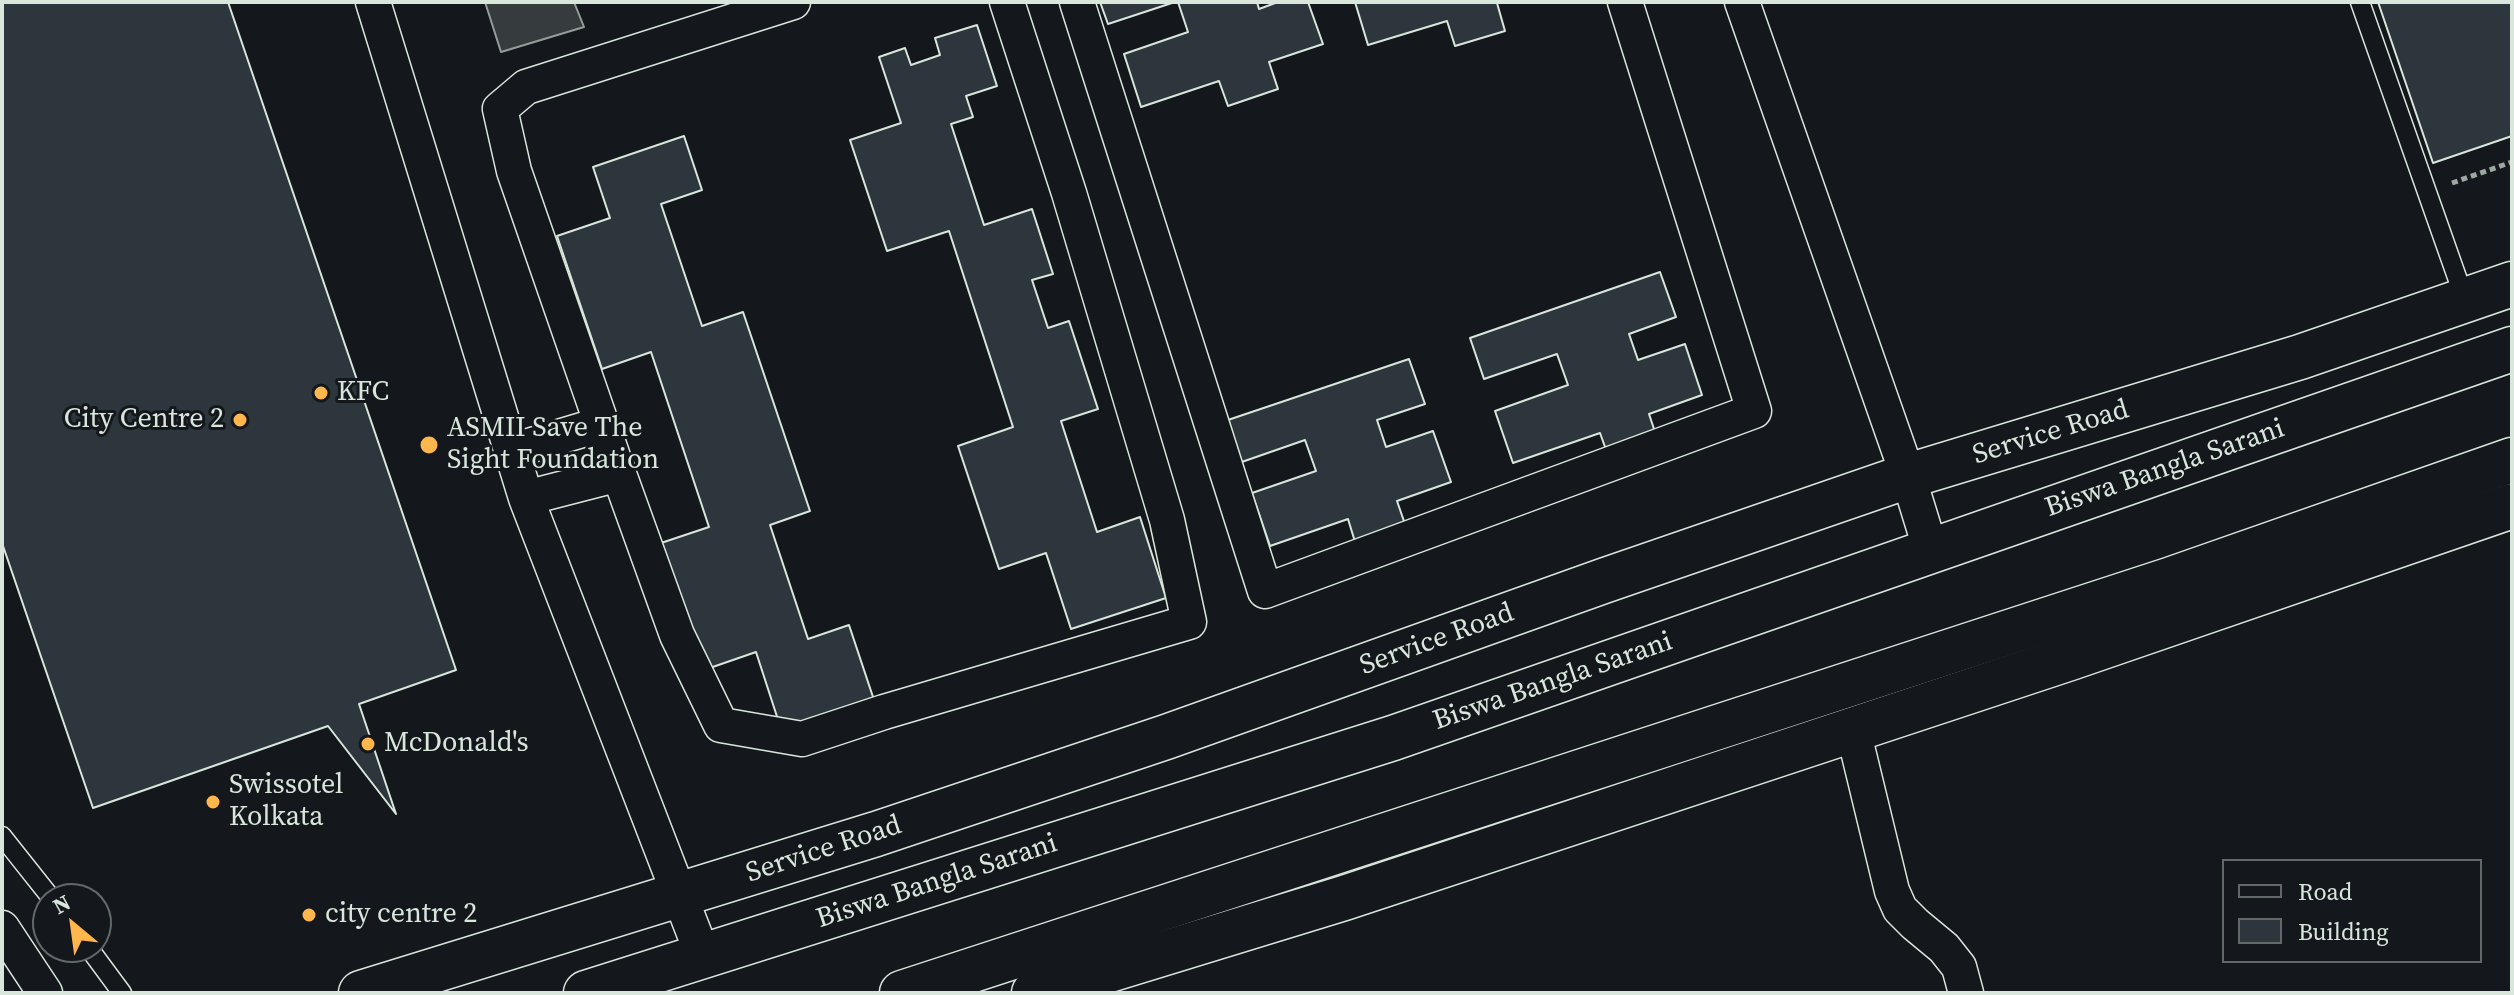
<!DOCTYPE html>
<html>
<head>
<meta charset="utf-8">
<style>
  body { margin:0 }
  #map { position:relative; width:2514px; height:995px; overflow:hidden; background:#14181c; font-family:"Source Serif 4",serif }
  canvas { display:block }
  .frame { position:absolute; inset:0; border:4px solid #d8e6dc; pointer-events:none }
  .legend { position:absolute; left:2222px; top:859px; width:260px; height:104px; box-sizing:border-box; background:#14181c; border:2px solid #626a69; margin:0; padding:10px 14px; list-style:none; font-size:24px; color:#d8e6dc }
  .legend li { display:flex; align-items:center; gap:16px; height:40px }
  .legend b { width:40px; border:2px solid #626a69 }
  .north { position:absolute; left:32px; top:883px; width:80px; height:80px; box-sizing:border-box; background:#14181c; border:2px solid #626a69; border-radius:50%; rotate:331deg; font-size:22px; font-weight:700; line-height:32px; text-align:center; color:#d8e6dc }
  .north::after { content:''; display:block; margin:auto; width:28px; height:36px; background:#ffb74d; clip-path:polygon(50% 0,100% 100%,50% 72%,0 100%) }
</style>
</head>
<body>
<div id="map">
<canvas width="2514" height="995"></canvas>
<div class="frame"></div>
<ul class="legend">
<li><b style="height:10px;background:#14181c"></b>Road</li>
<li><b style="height:22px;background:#2c363c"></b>Building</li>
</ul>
<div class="north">N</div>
</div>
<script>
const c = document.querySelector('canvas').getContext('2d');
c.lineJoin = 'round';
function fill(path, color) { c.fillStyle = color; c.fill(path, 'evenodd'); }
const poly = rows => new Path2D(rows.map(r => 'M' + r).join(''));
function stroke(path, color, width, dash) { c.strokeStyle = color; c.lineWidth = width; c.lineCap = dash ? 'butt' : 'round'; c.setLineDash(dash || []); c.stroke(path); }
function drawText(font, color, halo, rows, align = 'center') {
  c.font = font + ' "Source Serif 4",serif'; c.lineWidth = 6; c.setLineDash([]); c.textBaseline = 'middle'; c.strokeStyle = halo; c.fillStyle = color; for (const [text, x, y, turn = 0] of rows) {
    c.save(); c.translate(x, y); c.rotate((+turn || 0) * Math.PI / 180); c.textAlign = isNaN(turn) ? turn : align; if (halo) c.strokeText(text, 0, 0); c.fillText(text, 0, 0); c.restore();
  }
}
const water = poly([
  [485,2,574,2,584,27,501,52,485,2]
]);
const building = poly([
  [2,2,228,2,456,670,359,704,396,814,328,726,93,808,2,543,2,2],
  [1100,2,1175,2,1108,24,1100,2],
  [1178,2,1257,2,1259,9,1278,2,1308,2,1323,44,1269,62,1278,89,1228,106,1219,81,1141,107,1124,54,1188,32,1178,2],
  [1355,2,1500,2,1497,3,1505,31,1455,46,1447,21,1368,45,1355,2],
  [2378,2,2512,2,2512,136,2433,163,2378,2],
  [977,25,997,86,966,96,973,117,951,124,984,225,1032,209,1053,274,1032,280,1048,328,1069,321,1098,409,1061,421,1097,532,1140,517,1166,598,1071,629,1046,553,999,569,958,446,1013,427,949,231,887,251,850,140,901,123,879,57,905,48,911,65,940,55,935,38,977,25],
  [684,136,702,190,661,204,702,326,743,312,810,511,770,525,808,639,849,625,874,700,782,732,756,652,704,670,661,543,709,527,651,352,602,369,557,236,610,218,593,167,684,136],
  [1660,272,1676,317,1629,334,1638,360,1685,344,1702,395,1649,414,1658,441,1609,458,1600,433,1513,463,1495,411,1568,385,1557,354,1484,379,1470,338,1660,272],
  [1409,359,1425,404,1377,420,1386,447,1433,431,1451,482,1397,501,1406,527,1356,545,1348,519,1270,546,1252,493,1316,471,1305,440,1236,464,1222,422,1409,359]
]);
const path = poly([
  [2452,183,2512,162]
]);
const lane = poly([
  [2360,2,2465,300],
  [2,836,52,899],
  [88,947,122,993]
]);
const street = poly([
  [373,2,526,498,703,956],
  [793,2,526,87,500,109,514,171,619,474,677,635,721,725,802,739,884,712,1189,622,1167,520,1069,193,1007,2],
  [1077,2,1265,591,1754,411,1625,2],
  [1742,2,1908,476,1931,551],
  [512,451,602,424],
  [526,498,619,474],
  [1853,730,1892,891,1900,909,1915,924,1944,948,1959,967,1966,993],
  [2,928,45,993]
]);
const secondary = poly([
  [361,993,876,834,1166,737,1606,580,1908,476,2300,357,2512,284],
  [1034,993,1344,898,2070,658,2512,506]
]);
const primary = poly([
  [586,993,1393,738,2512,349],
  [902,993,2169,580,2512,460]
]);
const markers = [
  [321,393,8,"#ffb74d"],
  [240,420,8,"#ffb74d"],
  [429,445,10,"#ffb74d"],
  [368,744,8,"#ffb74d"],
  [213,802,8,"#ffb74d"],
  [309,915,8,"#ffb74d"]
];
const poiNames = [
  ["KFC",337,393],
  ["City Centre 2",224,420,"right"],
  ["ASMII Save The",447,429],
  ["Sight Foundation",447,461],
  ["McDonald's",384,744],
  ["Swissotel",229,786],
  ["Kolkata",229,818],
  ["city centre 2",325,915]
];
const streetNames = [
  ["Service Road",2051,433,-17],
  ["Biswa Bangla Sarani",2165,469,-19],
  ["Service Road",1437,640,-20],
  ["Biswa Bangla Sarani",1553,682,-19],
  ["Service Road",824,850,-18],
  ["Biswa Bangla Sarani",937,882,-18]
];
fill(water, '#363b3e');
stroke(water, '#939e99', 2);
fill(building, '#2c363c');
stroke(building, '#d8e6dc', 2);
stroke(lane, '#d8e6dc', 21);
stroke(street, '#d8e6dc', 37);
stroke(secondary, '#d8e6dc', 47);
stroke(primary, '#d8e6dc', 47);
stroke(path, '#9da8a2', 5, [6, 4]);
stroke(lane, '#14181c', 18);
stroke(street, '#14181c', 34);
stroke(secondary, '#14181c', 44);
stroke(primary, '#14181c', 44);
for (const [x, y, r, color] of markers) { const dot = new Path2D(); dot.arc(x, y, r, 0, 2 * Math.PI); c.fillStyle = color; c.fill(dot); stroke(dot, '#14181c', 3); }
drawText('28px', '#d8e6dc', '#14181c', poiNames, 'left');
drawText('28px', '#d8e6dc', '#14181c', streetNames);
</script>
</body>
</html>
